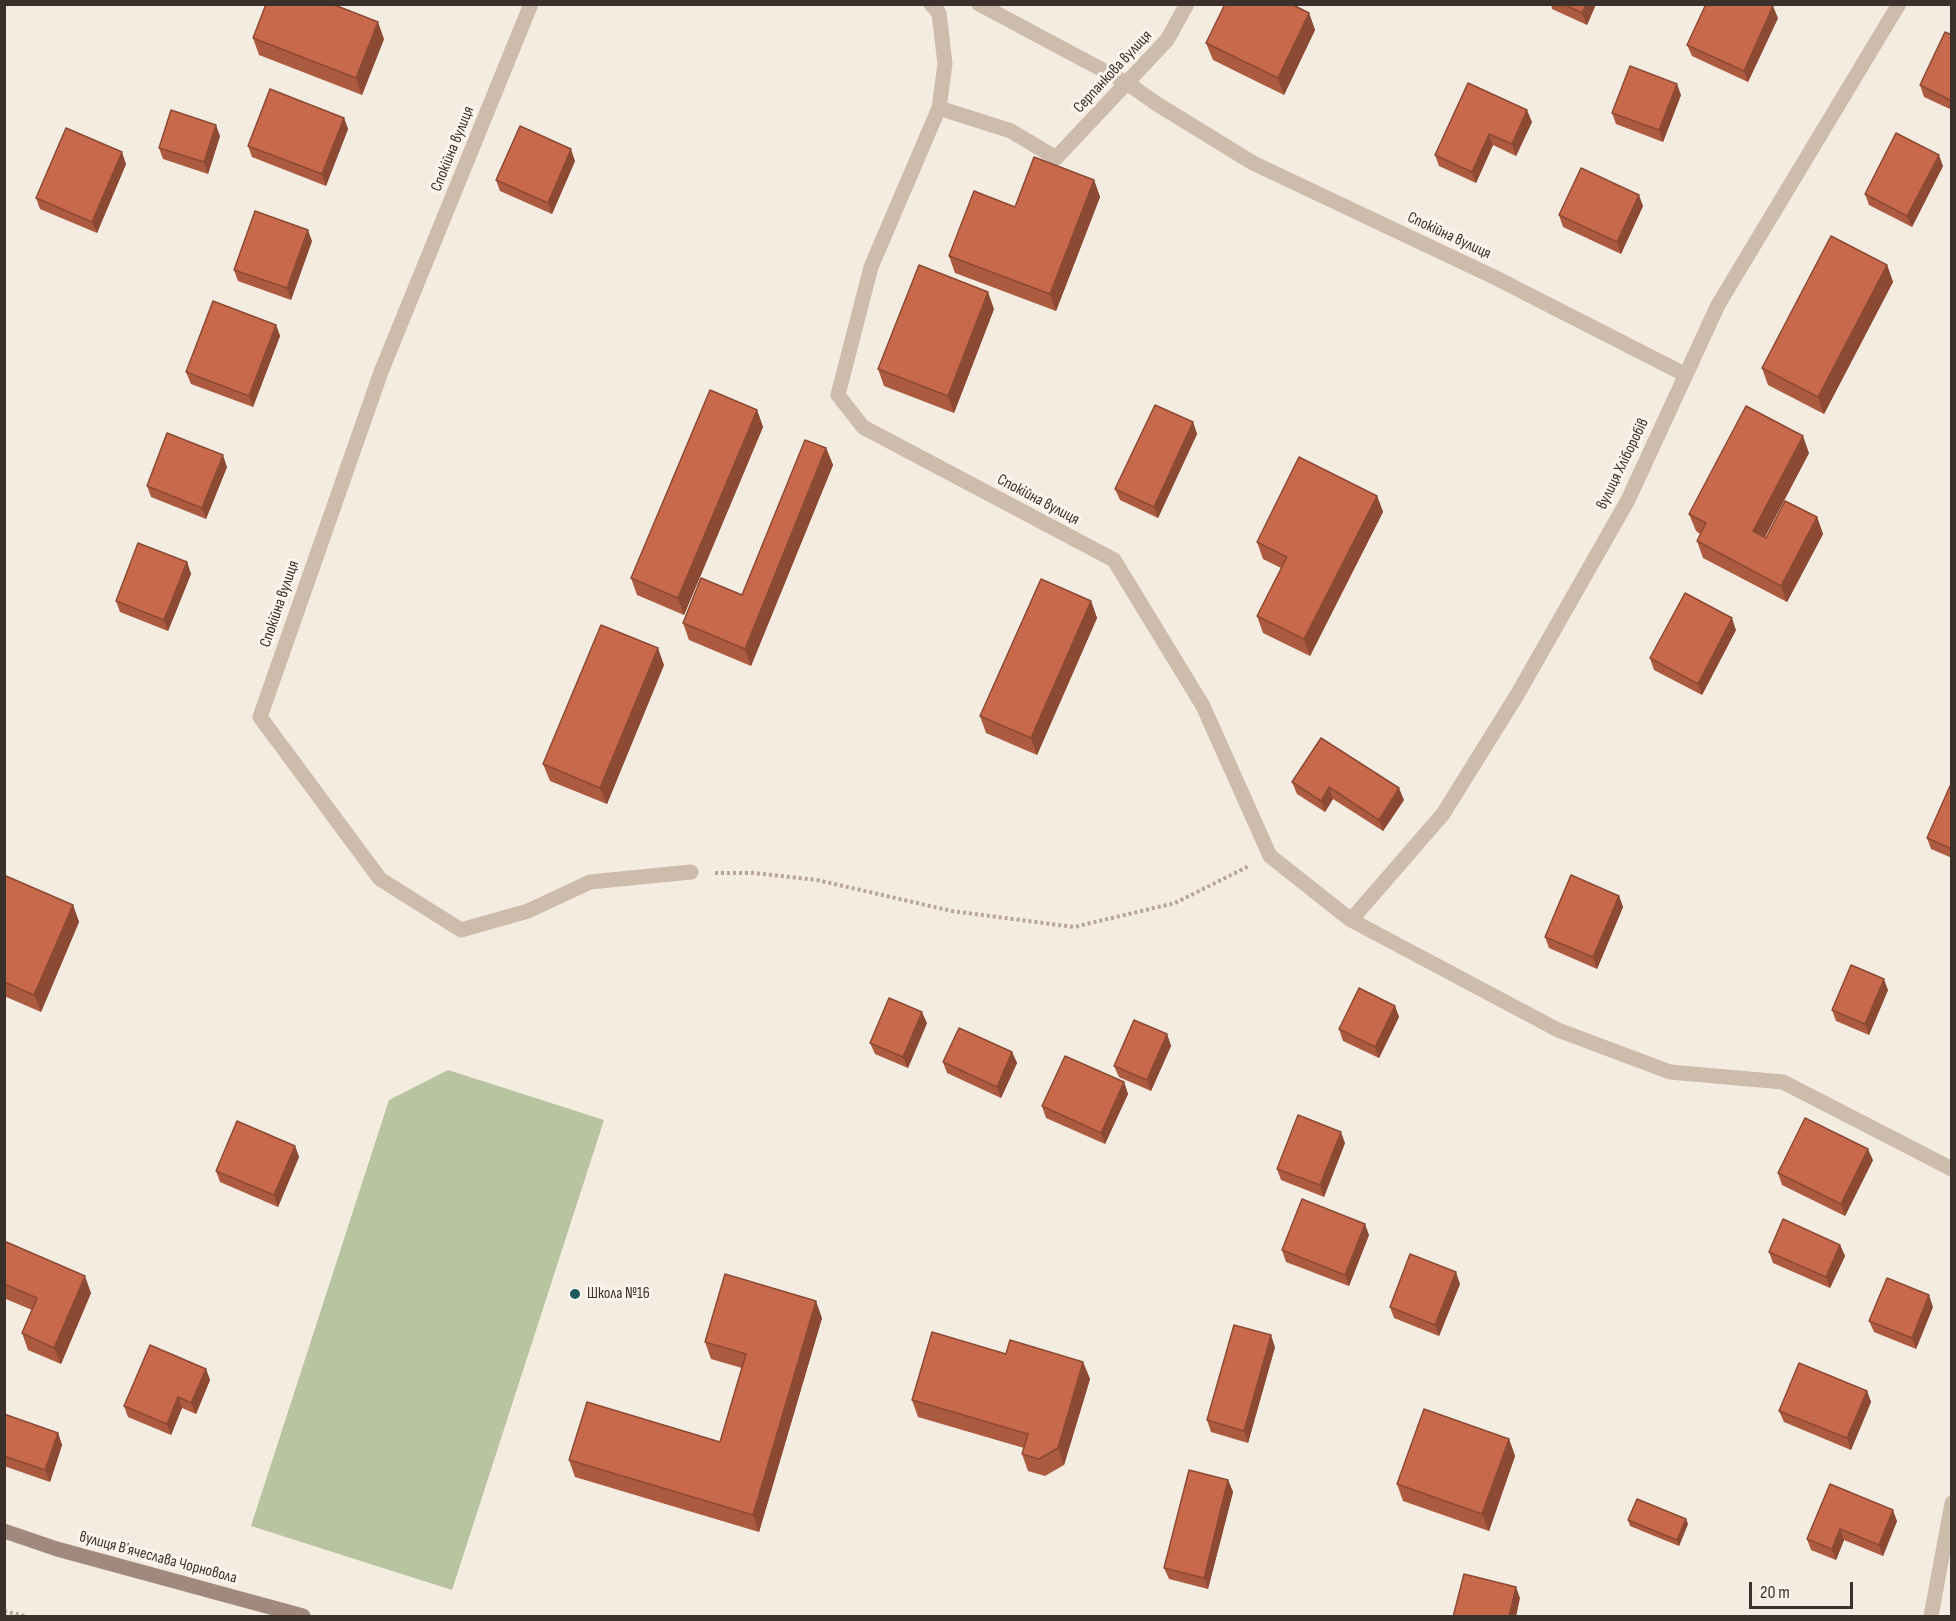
<!DOCTYPE html>
<html>
<head>
<meta charset="utf-8">
<style>
  body { margin:0 }
  #map { position:relative; width:1956px; height:1621px; overflow:hidden; background:#f4ebe1; font-family:"Sofia Sans Condensed",sans-serif }
  canvas { display:block }
  .frame { position:absolute; inset:0; border:6px solid #3b302b; pointer-events:none }
  .scale { position:absolute; left:1749px; top:1582px; width:104px; height:27px; box-sizing:border-box; border:3px solid #3b302b; border-top:0; padding-left:8px; font-size:18px; line-height:21px; white-space:nowrap; color:#3b302b; -webkit-text-stroke:4px #fbf5ee; paint-order:stroke }
</style>
</head>
<body>
<div id="map">
<canvas width="1956" height="1621"></canvas>
<div class="frame"></div>
<div class="scale">20 m</div>
</div>
<script>
const c = document.querySelector('canvas').getContext('2d');
c.lineJoin = 'round';
function fill(path, color) { c.fillStyle = color; c.fill(path, 'evenodd'); }
const poly = rows => new Path2D(rows.map(r => 'M' + r).join(''));
function stroke(path, color, width, dash) { c.strokeStyle = color; c.lineWidth = width; c.lineCap = dash ? 'butt' : 'round'; c.setLineDash(dash || []); c.stroke(path); }
function drawText(font, color, halo, rows, align = 'center') {
  c.font = font + ' "Sofia Sans Condensed",sans-serif'; c.lineWidth = 6; c.setLineDash([]); c.textBaseline = 'middle'; c.strokeStyle = halo; c.fillStyle = color; for (const [text, x, y, turn = 0] of rows) {
    c.save(); c.translate(x, y); c.rotate((+turn || 0) * Math.PI / 180); c.textAlign = isNaN(turn) ? turn : align; if (halo) c.strokeText(text, 0, 0); c.fillText(text, 0, 0); c.restore();
  }
}
const green = poly([
  [448,1070,604,1120,452,1590,251,1526,389,1100]
]);
const path = poly([
  [715,873,754,873,817,880,952,911,1074,927,1175,903,1249,866],
  [4,1611,25,1616]
]);
const minor = poly([
  [531,4,381,372,260,717,380,879,461,930,528,911,590,882,691,872],
  [931,4,939,13,945,64,939,108,871,267,838,395,863,427,1114,560,1203,706,1270,856,1351,920,1558,1030,1670,1072,1783,1082,1952,1169],
  [979,4,1127,83,1157,104,1253,163,1494,277,1686,375],
  [939,108,1011,131,1056,158,1167,40,1187,4],
  [1351,920,1443,814,1517,695,1628,500,1718,305,1899,4],
  [1931,1616,1952,1503]
]);
const secondary = poly([
  [4,1531,57,1549,303,1616]
]);
const wall = poly([
  [1551,4,1596,4,1587,25,1552,9],
  [1309,13,1315,30,1284,95,1213,60,1206,43],
  [1778,18,1748,82,1692,56,1687,45],
  [1952,35,1952,110,1924,97,1920,85],
  [253,38,384,39,362,95,259,55],
  [1468,83,1532,122,1516,156,1493,145,1476,183,1439,166,1435,155],
  [1681,95,1663,142,1616,124,1612,113],
  [344,118,348,129,326,186,252,157,248,146],
  [220,136,208,174,163,159,159,148],
  [575,161,552,214,500,191,496,180],
  [126,164,97,233,40,209,36,198],
  [1943,166,1912,227,1869,205,1865,194],
  [1094,180,1100,197,1056,311,955,273,949,256,1015,207],
  [1643,206,1621,254,1563,227,1559,215],
  [312,241,291,300,238,281,234,270],
  [1887,265,1893,282,1824,414,1768,385,1762,368],
  [994,309,954,413,884,386,878,369],
  [276,325,280,336,253,407,191,384,186,372],
  [757,410,763,427,684,615,637,595,631,578],
  [1193,422,1197,434,1158,518,1120,500,1115,489],
  [826,448,833,465,751,666,689,640,683,623,742,595],
  [1809,453,1765,537,1766,538,1817,517,1823,534,1787,602,1703,558,1697,541,1700,534,1696,531,1689,514],
  [227,467,206,519,151,497,147,486],
  [1377,496,1383,512,1310,656,1263,633,1257,616,1281,568,1263,559,1257,542],
  [187,562,191,574,168,631,120,612,116,601],
  [1091,601,1097,618,1037,755,986,733,980,716],
  [1736,630,1702,695,1654,670,1650,658],
  [664,665,607,804,550,781,543,764],
  [1292,782,1404,800,1383,831,1333,799,1325,812,1297,794],
  [1952,787,1952,858,1931,849,1927,838],
  [4,879,73,905,79,922,41,1012,4,996],
  [1619,896,1623,907,1597,969,1549,948,1545,937],
  [1888,990,1869,1035,1836,1021,1832,1010],
  [1395,1006,1399,1017,1379,1058,1343,1041,1339,1029],
  [927,1023,908,1068,875,1054,870,1043],
  [1167,1034,1171,1046,1151,1091,1119,1077,1114,1066],
  [1012,1052,1017,1063,1001,1098,947,1073,943,1062],
  [1124,1082,1128,1094,1105,1144,1046,1118,1042,1106],
  [1345,1143,1324,1197,1281,1180,1277,1169],
  [295,1146,299,1157,278,1207,220,1182,216,1171],
  [1873,1160,1845,1216,1782,1185,1778,1173],
  [1369,1235,1349,1286,1286,1262,1282,1250],
  [4,1241,91,1293,61,1364,28,1350,22,1333,32,1310,6,1299,4,1302],
  [1840,1245,1845,1256,1830,1288,1773,1263,1769,1252],
  [1460,1284,1439,1336,1394,1318,1390,1307],
  [1933,1307,1916,1349,1874,1332,1869,1321],
  [822,1318,759,1532,575,1477,569,1460,720,1442,742,1368,711,1359,705,1342],
  [1275,1347,1248,1443,1211,1432,1207,1420],
  [1006,1354,1083,1362,1090,1379,1064,1465,1045,1476,1028,1471,1022,1454,1024,1448,918,1417,912,1400],
  [206,1369,210,1380,196,1414,182,1408,171,1435,128,1417,124,1406],
  [1867,1391,1871,1402,1851,1450,1784,1422,1779,1411],
  [4,1414,58,1433,62,1445,50,1482,4,1466],
  [1509,1439,1515,1456,1489,1531,1403,1501,1397,1484],
  [1228,1480,1233,1492,1208,1589,1169,1579,1164,1568],
  [1830,1484,1897,1521,1883,1556,1844,1540,1836,1560,1811,1550,1807,1539],
  [1628,1520,1688,1524,1679,1546,1630,1526]
]);
const shadedWall = poly([
  [1586,4,1596,4,1587,25,1582,13],
  [1773,6,1778,18,1748,82,1744,71],
  [1309,13,1315,30,1284,95,1278,78],
  [378,22,384,39,362,95,356,78],
  [1677,84,1681,95,1663,142,1659,130],
  [1527,110,1532,122,1516,156,1512,144],
  [344,118,348,129,326,186,322,174],
  [216,125,220,136,208,174,204,162],
  [1489,134,1493,145,1476,183,1472,172],
  [571,149,575,161,552,214,548,203],
  [122,152,126,164,97,233,92,222],
  [1939,155,1943,166,1912,227,1907,216],
  [1094,180,1100,197,1056,311,1050,294],
  [1639,195,1643,206,1621,254,1617,242],
  [308,230,312,241,291,300,287,288],
  [1887,265,1893,282,1824,414,1818,397],
  [988,292,994,309,954,413,948,396],
  [276,325,280,336,253,407,249,396],
  [757,410,763,427,684,615,678,598],
  [1193,422,1197,434,1158,518,1154,507],
  [1803,436,1809,453,1759,548,1753,531],
  [826,448,833,465,751,666,745,649],
  [223,455,227,467,206,519,202,508],
  [1377,496,1383,512,1310,656,1304,639],
  [1817,517,1823,534,1787,602,1781,586],
  [187,562,191,574,168,631,164,620],
  [1091,601,1097,618,1037,755,1031,738],
  [1732,618,1736,630,1702,695,1698,684],
  [658,648,664,665,607,804,600,788],
  [1329,787,1333,799,1325,812,1321,801],
  [1399,788,1404,800,1383,831,1379,820],
  [1619,896,1623,907,1597,969,1593,957],
  [73,905,79,922,41,1012,34,995],
  [1884,979,1888,990,1869,1035,1865,1024],
  [1395,1006,1399,1017,1379,1058,1375,1047],
  [922,1012,927,1023,908,1068,903,1057],
  [1167,1034,1171,1046,1151,1091,1147,1080],
  [1012,1052,1017,1063,1001,1098,997,1087],
  [1124,1082,1128,1094,1105,1144,1101,1133],
  [1341,1132,1345,1143,1324,1197,1320,1185],
  [295,1146,299,1157,278,1207,274,1195],
  [1868,1149,1873,1160,1845,1216,1841,1204],
  [1365,1224,1369,1235,1349,1286,1345,1275],
  [1840,1245,1845,1256,1830,1288,1826,1277],
  [1456,1272,1460,1284,1439,1336,1435,1325],
  [85,1276,91,1293,61,1364,54,1348],
  [1929,1295,1933,1307,1916,1349,1912,1338],
  [816,1301,822,1318,759,1532,753,1515],
  [1271,1335,1275,1347,1248,1443,1244,1431],
  [1083,1362,1090,1379,1064,1465,1058,1448],
  [206,1369,210,1380,196,1414,191,1403],
  [1867,1391,1871,1402,1851,1450,1847,1438],
  [178,1397,182,1408,171,1435,167,1424],
  [58,1433,62,1445,50,1482,45,1470],
  [1509,1439,1515,1456,1489,1531,1482,1514],
  [1228,1480,1233,1492,1208,1589,1204,1578],
  [1893,1510,1897,1521,1883,1556,1879,1545],
  [1686,1519,1688,1524,1679,1546,1677,1540],
  [1840,1529,1844,1540,1836,1560,1832,1549],
  [1516,1587,1520,1598,1516,1617,1509,1617]
]);
const building = poly([
  [266,4,332,4,378,22,356,78,253,38,266,4],
  [1225,4,1291,4,1309,13,1278,78,1206,43,1225,4],
  [1563,4,1586,4,1582,13,1563,4],
  [1706,4,1770,4,1773,6,1744,71,1687,45,1706,4],
  [1945,32,1952,35,1952,101,1920,85,1945,32],
  [1630,66,1677,84,1659,130,1612,113,1630,66],
  [1468,83,1527,110,1512,144,1489,134,1472,172,1435,155,1468,83],
  [270,89,344,118,322,174,248,146,270,89],
  [171,110,216,125,204,162,159,148,171,110],
  [520,126,571,149,548,203,496,180,520,126],
  [66,128,122,152,92,222,36,198,66,128],
  [1896,133,1939,155,1907,216,1865,194,1896,133],
  [1034,157,1094,180,1050,294,949,256,974,191,1015,207,1034,157],
  [1581,168,1639,195,1617,242,1559,215,1581,168],
  [255,211,308,230,287,288,234,270,255,211],
  [1831,236,1887,265,1818,397,1762,368,1831,236],
  [919,265,988,292,948,396,878,369,919,265],
  [213,301,276,325,249,396,186,372,213,301],
  [710,390,757,410,678,598,631,578,710,390],
  [1155,405,1193,422,1154,507,1115,489,1155,405],
  [1746,406,1803,436,1753,531,1766,538,1785,501,1817,517,1781,586,1697,541,1706,523,1689,514,1746,406],
  [167,433,223,455,202,508,147,486,167,433],
  [805,440,826,448,745,649,683,623,701,578,742,595,805,440],
  [1299,457,1377,496,1304,639,1257,616,1287,557,1257,542,1299,457],
  [138,543,187,562,164,620,116,601,138,543],
  [1041,579,1091,601,1031,738,980,716,1041,579],
  [1685,593,1732,618,1698,684,1650,658,1685,593],
  [601,625,658,648,600,788,543,764,601,625],
  [1321,738,1399,788,1379,820,1329,787,1321,801,1292,782,1321,738],
  [1950,786,1952,787,1952,849,1927,838,1950,786],
  [1571,875,1619,896,1593,957,1545,937,1571,875],
  [6,876,73,905,34,995,4,982,4,879,6,876],
  [1851,965,1884,979,1865,1024,1832,1010,1851,965],
  [1359,988,1395,1006,1375,1047,1339,1029,1359,988],
  [889,998,922,1012,903,1057,870,1043,889,998],
  [1134,1020,1167,1034,1147,1080,1114,1066,1134,1020],
  [959,1028,1012,1052,997,1087,943,1062,959,1028],
  [1065,1056,1124,1082,1101,1133,1042,1106,1065,1056],
  [1298,1115,1341,1132,1320,1185,1277,1169,1298,1115],
  [1805,1118,1868,1149,1841,1204,1778,1173,1805,1118],
  [237,1121,295,1146,274,1195,216,1171,237,1121],
  [1302,1199,1365,1224,1345,1275,1282,1250,1302,1199],
  [1783,1219,1840,1245,1826,1277,1769,1252,1783,1219],
  [4,1241,85,1276,54,1348,22,1333,37,1298,4,1284,4,1241],
  [1410,1254,1456,1272,1435,1325,1390,1307,1410,1254],
  [725,1274,816,1301,753,1515,569,1460,587,1402,720,1442,746,1354,705,1342,725,1274],
  [1887,1278,1929,1295,1912,1338,1869,1321,1887,1278],
  [1234,1325,1271,1335,1244,1431,1207,1420,1234,1325],
  [932,1332,1006,1354,1010,1340,1083,1362,1058,1448,1039,1459,1022,1454,1028,1434,912,1400,932,1332],
  [150,1345,206,1369,191,1403,178,1397,167,1424,124,1406,150,1345],
  [1799,1363,1867,1391,1847,1438,1779,1411,1799,1363],
  [1424,1409,1509,1439,1482,1514,1397,1484,1424,1409],
  [4,1414,58,1433,45,1470,4,1456,4,1414],
  [1189,1470,1228,1480,1204,1578,1164,1568,1189,1470],
  [1830,1484,1893,1510,1879,1545,1840,1529,1832,1549,1807,1539,1830,1484],
  [1637,1499,1686,1519,1677,1540,1628,1520,1637,1499],
  [1464,1574,1516,1587,1509,1617,1453,1617,1464,1574]
]);
const markers = [
  [575,1294,6,"#1f5a5e"]
];
const streetNames = [
  ["Серпанкова вулиця",1113,72,-47],
  ["Спокійна вулиця",453,149,-68],
  ["Спокійна вулиця",1449,236,25],
  ["вулиця Хліборобів",1623,464,-64],
  ["Спокійна вулиця",1038,500,28],
  ["Спокійна вулиця",280,604,-71],
  ["вулиця Вʼячеслава Чорновола",158,1558,15]
];
const poiNames = [
  ["Школа №16",587,1294]
];
fill(green, '#b8c4a0');
stroke(path, '#b9a596', 4, [3, 3]);
stroke(minor, '#cdbbac', 15);
stroke(secondary, '#a18a7d', 15);
fill(wall, '#ac5a40');
fill(shadedWall, '#8c4a34');
fill(building, '#c8694b');
stroke(building, '#8c4a34', 1.5);
for (const [x, y, r, color] of markers) { const dot = new Path2D(); dot.arc(x, y, r, 0, 2 * Math.PI); c.fillStyle = color; c.fill(dot); stroke(dot, '#fbf5ee', 2); }
drawText('16px', '#3b302b', '#fbf5ee', streetNames);
drawText('16px', '#3b302b', '#fbf5ee', poiNames, 'left');
</script>
</body>
</html>
